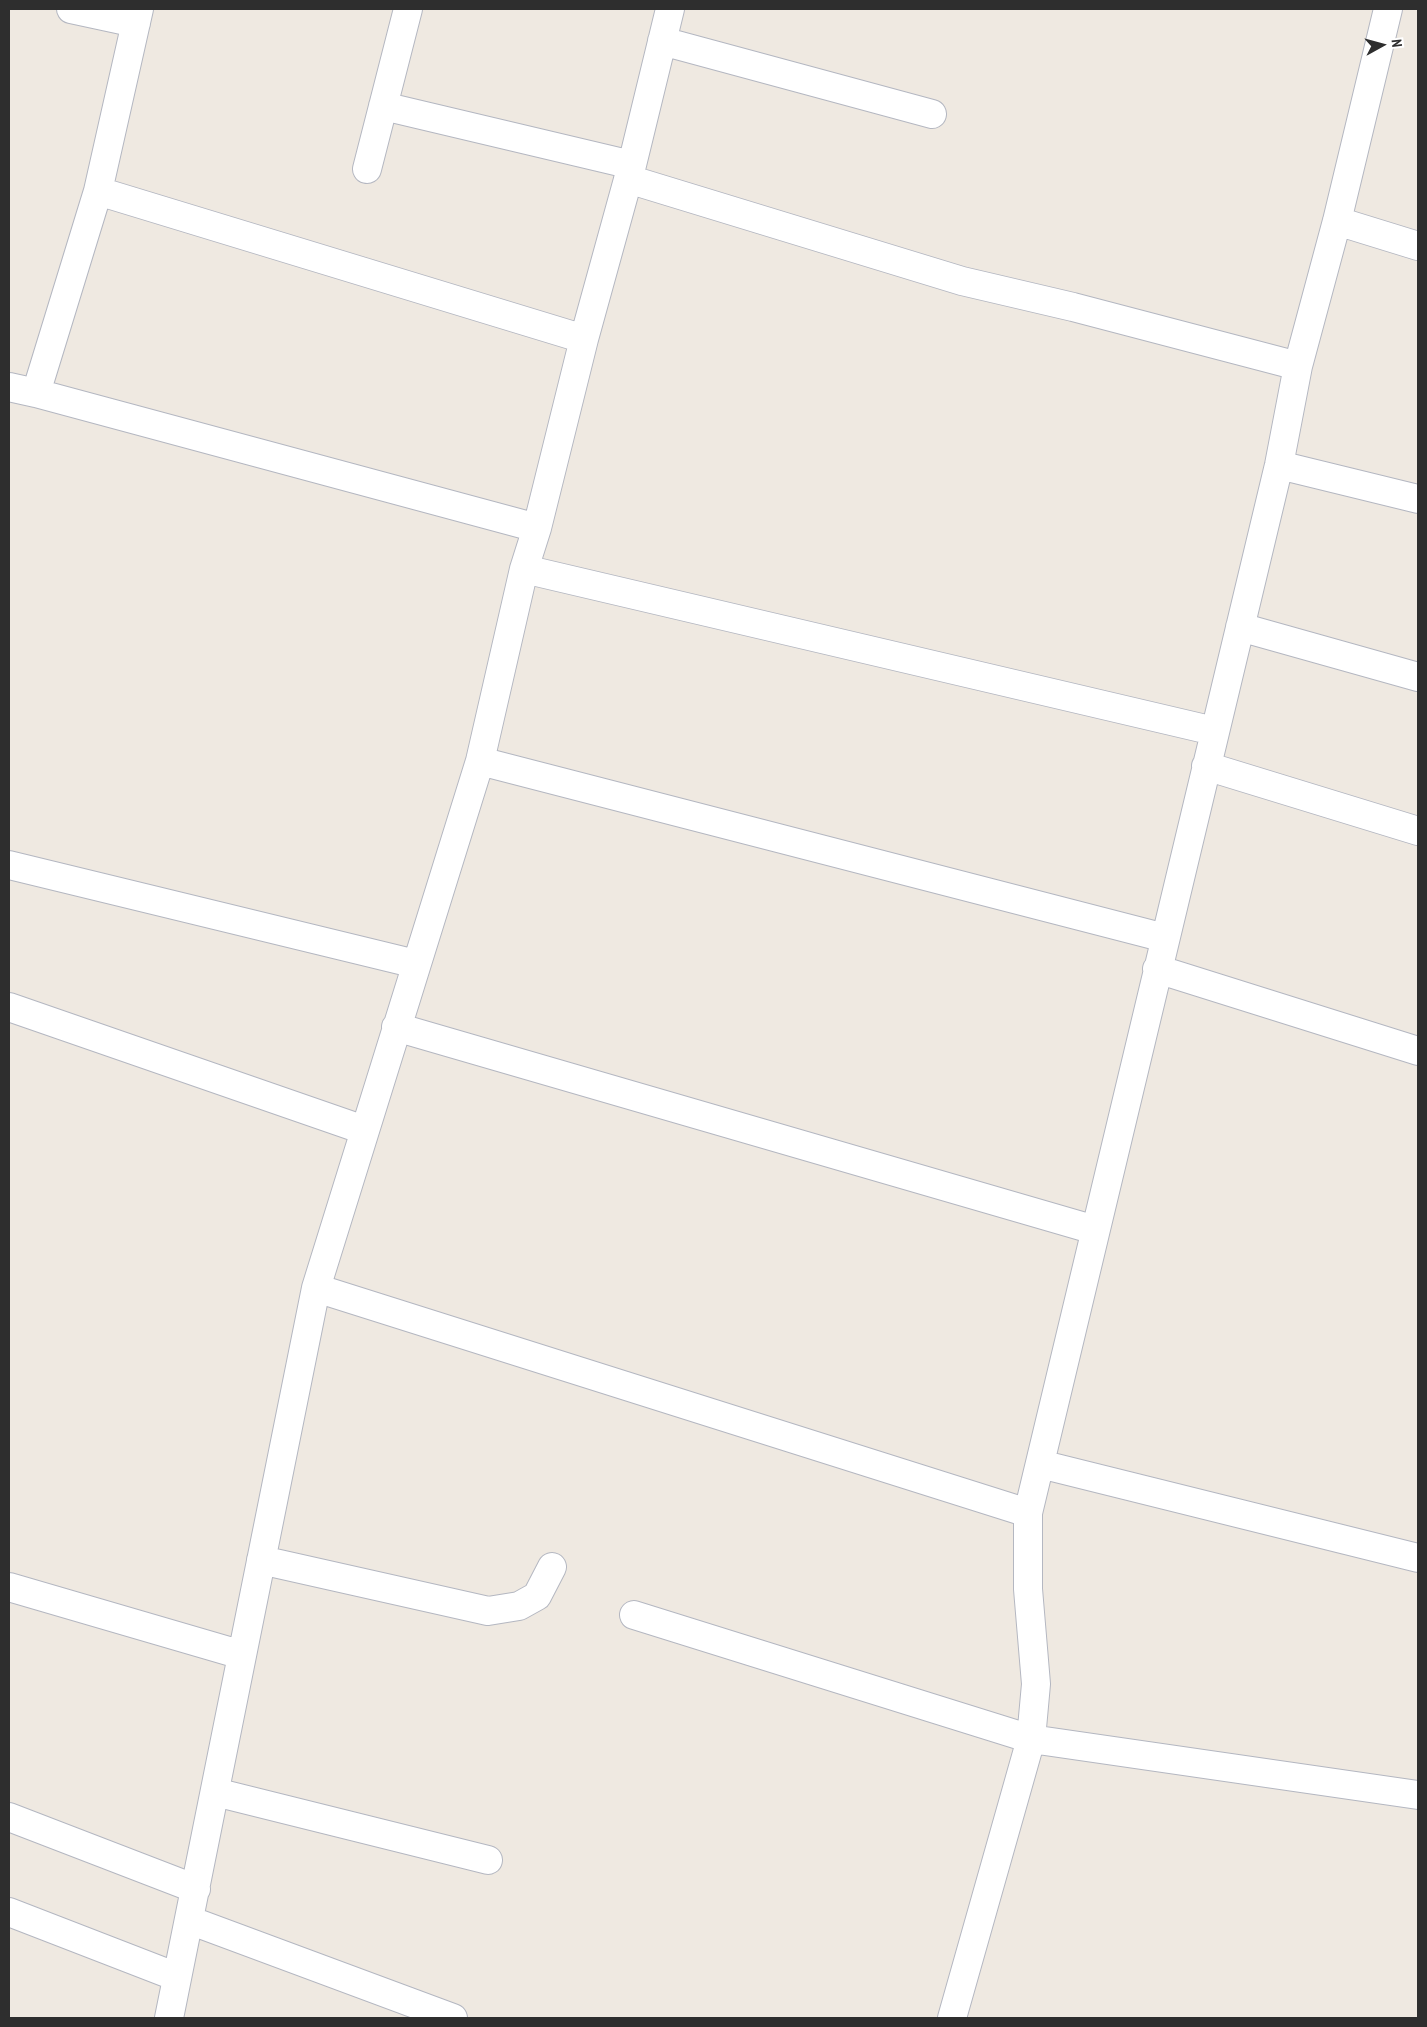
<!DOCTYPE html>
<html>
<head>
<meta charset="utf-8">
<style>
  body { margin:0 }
  #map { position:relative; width:1427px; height:2027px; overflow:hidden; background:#efe9e1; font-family:"PT Sans Narrow",sans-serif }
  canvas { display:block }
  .frame { position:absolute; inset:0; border:10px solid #2e2e2e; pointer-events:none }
  .north { position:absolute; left:1357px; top:20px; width:50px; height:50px; -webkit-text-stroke:4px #fff; paint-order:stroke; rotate:83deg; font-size:14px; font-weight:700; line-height:20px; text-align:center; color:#2e2e2e }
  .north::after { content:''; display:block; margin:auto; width:18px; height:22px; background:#2e2e2e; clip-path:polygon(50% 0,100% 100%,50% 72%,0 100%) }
</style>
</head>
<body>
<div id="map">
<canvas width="1427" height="2027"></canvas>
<div class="frame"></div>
<div class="north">N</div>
</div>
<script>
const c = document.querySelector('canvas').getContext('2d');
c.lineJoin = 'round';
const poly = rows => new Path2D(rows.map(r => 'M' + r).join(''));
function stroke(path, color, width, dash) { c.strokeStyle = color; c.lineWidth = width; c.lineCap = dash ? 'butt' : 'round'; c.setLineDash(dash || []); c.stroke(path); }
const minor = poly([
  [71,9,136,23],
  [139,9,98,191,36,393,537,528],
  [662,41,932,114],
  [383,106,632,165],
  [367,169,408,9],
  [628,179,962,281,1073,307,1298,366],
  [98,191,584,339],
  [1337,221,1418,246],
  [9,387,36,393],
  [1279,465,1418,499],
  [524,569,1214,731],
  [1240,627,1418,677],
  [480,761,1165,938],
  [1206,766,1418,831],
  [9,865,416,964],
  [1157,969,1418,1051],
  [9,1007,364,1130],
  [396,1027,1095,1230],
  [316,1288,1028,1513],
  [1040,1464,1418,1558],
  [261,1560,488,1611,519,1606,537,1596,552,1567],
  [9,1587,242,1655],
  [634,1615,1031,1739,1418,1795],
  [215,1792,488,1860],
  [9,1817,196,1889],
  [9,1912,177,1977],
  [189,1920,453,2018],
  [169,2018,316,1288,480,761,524,569,537,528,584,339,632,165,670,9],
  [952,2018,1031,1739,1036,1684,1028,1589,1028,1513,1279,465,1298,366,1337,221,1388,9]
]);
stroke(minor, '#b4b7c1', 30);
stroke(minor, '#fff', 28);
</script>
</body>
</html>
